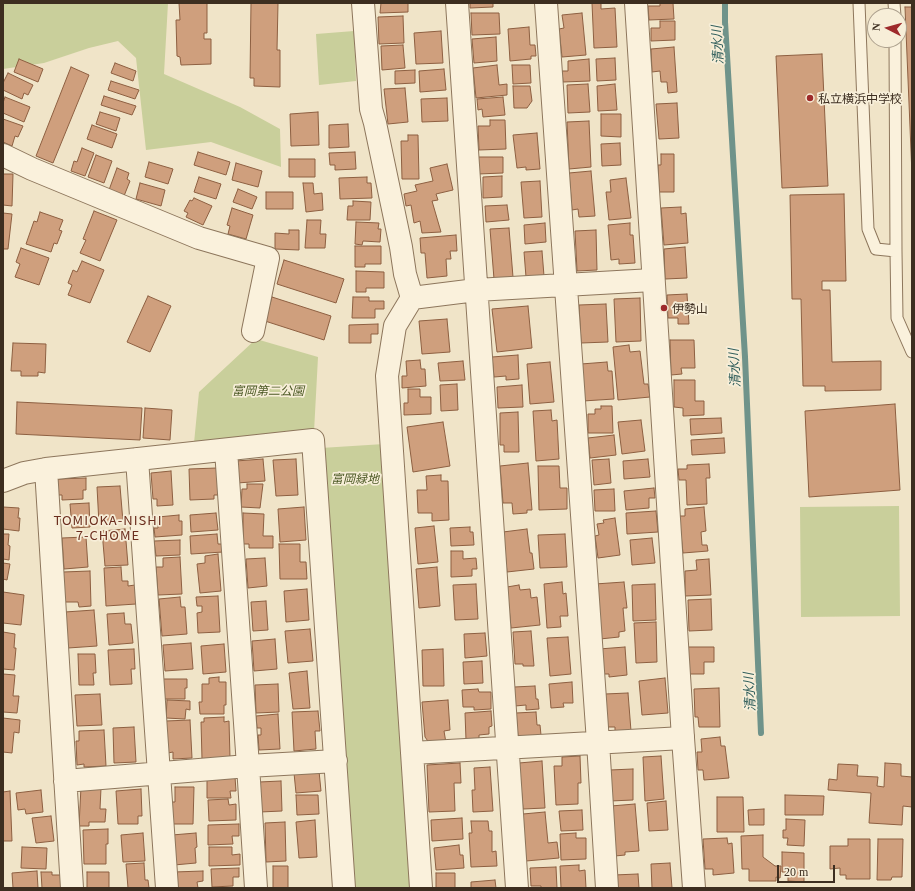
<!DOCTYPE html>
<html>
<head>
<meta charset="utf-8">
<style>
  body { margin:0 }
  #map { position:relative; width:915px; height:891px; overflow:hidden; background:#f0e4c8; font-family:Georgia,serif }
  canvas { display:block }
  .frame { position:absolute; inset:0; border:4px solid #3d2e20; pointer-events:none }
  .north { position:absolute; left:867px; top:8px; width:40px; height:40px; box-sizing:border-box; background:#f7eed8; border:1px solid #ada18e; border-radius:50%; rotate:276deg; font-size:11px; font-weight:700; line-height:16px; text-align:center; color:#3d2e20 }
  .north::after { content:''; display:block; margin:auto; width:14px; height:18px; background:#9e2a2b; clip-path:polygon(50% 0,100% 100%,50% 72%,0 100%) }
  .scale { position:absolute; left:777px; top:865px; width:58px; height:18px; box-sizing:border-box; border:2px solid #3d2e20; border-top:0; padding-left:5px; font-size:12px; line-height:14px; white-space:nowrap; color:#3d2e20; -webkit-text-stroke:3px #f7eed8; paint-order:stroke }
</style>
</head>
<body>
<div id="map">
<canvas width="915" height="891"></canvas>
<div class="frame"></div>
<div class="north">N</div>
<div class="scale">20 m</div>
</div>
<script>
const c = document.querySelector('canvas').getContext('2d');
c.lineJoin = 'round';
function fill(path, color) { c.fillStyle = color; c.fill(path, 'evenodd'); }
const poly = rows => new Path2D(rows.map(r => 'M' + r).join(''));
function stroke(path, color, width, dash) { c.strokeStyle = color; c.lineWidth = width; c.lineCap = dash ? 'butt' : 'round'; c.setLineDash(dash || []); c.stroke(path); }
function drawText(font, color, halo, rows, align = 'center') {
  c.font = font + ' Georgia,"Noto Sans JP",serif'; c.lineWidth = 3.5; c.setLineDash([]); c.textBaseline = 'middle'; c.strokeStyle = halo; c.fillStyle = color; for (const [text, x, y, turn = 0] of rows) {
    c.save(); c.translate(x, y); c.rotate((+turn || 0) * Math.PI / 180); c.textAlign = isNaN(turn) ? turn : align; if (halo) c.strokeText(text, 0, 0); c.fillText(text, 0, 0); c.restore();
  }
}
const green = poly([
  [3,3,168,3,164,74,240,107,280,129,281,167,211,142,146,150,136,58,118,41,89,48,44,63,3,69],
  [354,31,356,81,319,85,316,34],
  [256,339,318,357,314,432,194,443,199,392],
  [384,444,415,888,353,888,321,448],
  [899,506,900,616,801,617,800,507]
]);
const stream = poly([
  [725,3,725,22,745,357,761,733]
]);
const building = poly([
  [179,3,207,3,207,33,204,33,204,39,211,39,211,64,181,65,180,57,177,56,176,20,180,20,179,3],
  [251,3,278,3,277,50,280,50,280,87,254,86,254,78,250,78,251,3],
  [381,3,408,3,408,12,380,13,381,3],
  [470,3,493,3,493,7,470,8,470,3],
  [592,3,601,3,601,9,615,8,617,47,594,48,592,3],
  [660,3,673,3,674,19,649,20,648,6,660,6,660,3],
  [905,7,912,7,912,175,905,7],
  [471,13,499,13,500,34,472,35,471,13],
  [582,13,586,55,562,57,559,29,564,28,562,15,582,13],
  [403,16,404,43,379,44,378,17,403,16],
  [660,21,675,21,675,40,651,41,651,28,660,28,660,21],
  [529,27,530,45,535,45,536,56,531,56,531,59,510,61,508,29,529,27],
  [441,31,443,63,416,64,414,33,441,31],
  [496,37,497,61,474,63,472,39,496,37],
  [403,45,405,68,382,70,381,46,403,45],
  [674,47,677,92,668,93,667,82,661,82,660,71,652,72,651,49,674,47],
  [822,54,828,186,782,188,776,56,822,54],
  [615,58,616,80,597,81,596,59,615,58],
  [19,59,43,69,38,82,14,72,19,59],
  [589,59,590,81,563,82,562,71,568,71,568,61,589,59],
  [115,63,136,71,133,81,111,73,115,63],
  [497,65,499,85,507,84,507,95,476,98,473,68,497,65],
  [512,65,530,65,531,83,513,84,512,65],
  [71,67,89,75,53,163,36,156,71,67],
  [444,69,446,90,420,92,419,71,444,69],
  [415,70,415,83,395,84,395,71,415,70],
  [8,73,33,85,28,95,24,93,22,99,3,90,3,83,8,73],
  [111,81,139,90,135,99,108,90,111,81],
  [588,84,590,112,568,113,567,85,588,84],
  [615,84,617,110,598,111,597,86,615,84],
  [513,86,530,86,532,101,527,108,514,108,513,86],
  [405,88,408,122,388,124,384,89,405,88],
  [104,96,136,106,132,115,101,105,104,96],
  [5,97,30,107,24,122,3,113,3,103,5,97],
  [503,97,505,115,483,117,482,109,478,110,477,99,503,97],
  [447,98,448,121,422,122,421,99,447,98],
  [677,103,679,138,659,139,656,104,677,103],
  [100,112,120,118,116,131,96,124,100,112],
  [318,112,319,145,291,146,290,114,318,112],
  [601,114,621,114,621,137,601,136,601,114],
  [3,119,23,126,18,137,15,136,12,146,3,142,3,119],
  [490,120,505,120,506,149,479,150,478,126,490,126,490,120],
  [589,121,591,167,569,169,567,122,589,121],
  [348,124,349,147,329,148,329,125,348,124],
  [92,125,117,134,112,148,87,139,92,125],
  [537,133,540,169,526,170,526,167,517,168,513,135,537,133],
  [408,135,418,135,419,179,402,179,401,141,408,141,408,135],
  [620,143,621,165,602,166,601,144,620,143],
  [82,148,94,153,85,176,71,171,74,161,77,162,82,148],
  [198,152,230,162,226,175,194,165,198,152],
  [355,152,356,169,335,170,335,165,330,165,329,153,355,152],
  [661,154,674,154,674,192,659,192,658,165,661,165,661,154],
  [96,155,112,161,104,183,88,177,96,155],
  [478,157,503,157,503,173,478,174,478,157],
  [289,159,315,159,315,177,289,177,289,159],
  [149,162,173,169,168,184,145,177,149,162],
  [236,163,262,171,258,187,232,180,236,163],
  [447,164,453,190,436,194,438,200,432,201,441,232,422,233,420,221,414,223,411,205,406,206,404,194,417,191,415,185,433,181,430,168,447,164],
  [117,168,129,173,127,179,130,181,124,196,109,190,117,168],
  [591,171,595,216,579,217,578,209,572,210,569,173,591,171],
  [3,174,13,174,12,206,3,205,3,174],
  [502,176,502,197,483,198,483,177,502,176],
  [199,177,221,184,216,199,194,192,199,177],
  [367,177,367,183,371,183,372,198,340,199,339,178,367,177],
  [626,178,631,218,609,220,606,192,611,192,610,180,626,178],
  [540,181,542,217,524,218,521,182,540,181],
  [140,183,165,190,161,206,136,199,140,183],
  [303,183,313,183,314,194,322,193,323,210,306,212,303,183],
  [238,189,257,197,252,209,233,202,238,189],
  [266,192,293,192,293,209,266,209,266,192],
  [844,194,846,281,822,281,822,290,830,290,832,362,881,361,881,390,825,391,825,386,803,386,801,299,792,299,790,195,844,194],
  [194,198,212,206,203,225,186,217,188,213,184,211,190,200,192,201,194,198],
  [353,201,371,202,370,220,347,220,348,206,353,206,353,201],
  [507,205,509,220,486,222,485,206,507,205],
  [681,207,681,214,686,213,688,243,664,245,661,208,681,207],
  [232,208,253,215,246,239,228,234,230,226,227,225,232,208],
  [94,211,117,220,100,261,80,253,86,240,83,239,94,211],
  [40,212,63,220,59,230,62,231,57,244,54,243,51,252,26,244,34,221,37,222,40,212],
  [3,213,12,214,8,249,3,249,3,213],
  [307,220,321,220,320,234,326,234,325,248,305,248,307,220],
  [356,222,379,223,378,229,381,229,380,242,363,241,362,245,355,244,356,222],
  [545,223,546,242,525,244,524,225,545,223],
  [630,223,630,235,633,235,635,263,619,264,619,259,611,260,608,225,630,223],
  [509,228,513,277,494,279,490,229,509,228],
  [289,230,299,230,299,250,275,249,275,233,289,234,289,230],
  [596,230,597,270,577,271,575,231,596,230],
  [456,235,457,251,450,251,451,259,446,259,447,276,427,278,425,253,421,253,420,238,456,235],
  [355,246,381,246,381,264,365,264,365,267,355,267,355,246],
  [685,247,687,278,665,279,664,249,685,247],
  [21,248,49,258,39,285,15,277,20,264,16,262,21,248],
  [542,251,544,276,526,277,524,252,542,251],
  [284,260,344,279,336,303,277,284,284,260],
  [82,261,104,270,90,303,68,295,72,285,68,283,73,270,77,272,82,261],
  [356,271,384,272,384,288,366,288,366,292,356,292,356,271],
  [687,294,689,324,678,324,678,318,668,318,667,295,687,294],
  [148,296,171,306,150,352,127,342,148,296],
  [272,297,331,316,324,340,265,321,272,297],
  [353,297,369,297,369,301,384,301,384,309,375,309,375,318,352,318,353,297],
  [640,298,641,341,616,342,614,299,640,298],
  [606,304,608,342,581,343,579,305,606,304],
  [528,306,532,348,497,352,492,309,528,306],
  [447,319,450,352,422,354,419,321,447,319],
  [378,324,378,334,371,334,371,343,349,343,349,325,378,324],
  [670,340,694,340,695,368,681,368,682,374,671,375,670,340],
  [13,343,46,344,45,373,38,372,38,376,21,376,21,371,11,371,13,343],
  [629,345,630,352,640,351,644,384,648,384,650,397,618,400,613,347,629,345],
  [518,355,519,379,506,380,506,376,494,377,492,357,518,355],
  [420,360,421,369,425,369,426,386,402,388,402,376,407,376,406,361,420,360],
  [463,361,465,380,440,381,438,363,463,361],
  [550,362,554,402,530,404,527,364,550,362],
  [607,362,608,371,612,371,614,399,583,401,581,364,607,362],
  [674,380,695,380,695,401,704,401,704,415,683,416,683,408,674,407,674,380],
  [457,384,458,410,441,411,440,385,457,384],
  [522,385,523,407,498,408,497,387,522,385],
  [408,389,420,389,420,397,431,397,431,414,404,415,404,403,408,403,408,389],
  [17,402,142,408,140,440,16,434,17,402],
  [895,404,900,490,809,497,805,411,895,404],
  [601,406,612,406,613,433,588,433,588,414,595,414,595,409,601,409,601,406],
  [145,408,172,410,170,440,143,438,145,408],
  [551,410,552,421,557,420,559,459,536,461,533,411,551,410],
  [518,412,519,452,504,452,504,445,500,445,500,413,518,412],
  [721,418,722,433,691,435,690,419,721,418],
  [641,420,645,451,622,454,618,422,641,420],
  [443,422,450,466,413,472,407,427,443,422],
  [614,435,616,455,590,458,588,438,614,435],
  [724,438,725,453,692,455,691,440,724,438],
  [263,459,265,481,237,483,236,461,263,459],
  [296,459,298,495,276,496,273,460,296,459],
  [609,459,611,483,594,485,592,460,609,459],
  [648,459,650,477,624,479,623,461,648,459],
  [528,463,532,510,527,510,527,513,513,514,512,503,503,503,500,466,528,463],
  [709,464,710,478,706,478,707,504,687,505,686,480,679,480,678,469,687,469,687,465,709,464],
  [538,466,559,466,560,488,567,488,567,509,539,510,538,466],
  [217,468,218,495,214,495,214,499,190,500,189,469,217,468],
  [171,471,173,505,157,506,157,499,153,499,151,473,171,471],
  [441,475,441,481,448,481,449,520,432,521,432,513,418,513,417,490,427,490,426,476,441,475],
  [86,478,86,490,83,490,83,499,62,500,62,495,58,495,57,479,86,478],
  [247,484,263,484,260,508,241,507,242,489,247,489,247,484],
  [120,486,123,522,99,524,97,487,120,486],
  [654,488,655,498,649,498,649,508,626,510,624,491,654,488],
  [614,489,615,511,595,511,594,490,614,489],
  [89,503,90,527,72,528,70,504,89,503],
  [3,507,19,508,18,518,20,518,19,531,3,529,3,507],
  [304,507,306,540,280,542,278,509,304,507],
  [704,507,706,531,701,532,702,545,707,545,708,551,683,553,679,516,685,516,685,509,704,507],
  [656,511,658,532,627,534,626,513,656,511],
  [216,513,218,530,191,532,190,515,216,513],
  [243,513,264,514,263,536,273,536,273,548,249,548,249,544,243,544,243,513],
  [179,515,179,521,182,521,182,535,155,537,154,528,158,528,158,517,179,515],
  [615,518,620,555,598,558,595,536,599,535,597,524,604,523,603,520,615,518],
  [434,526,438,562,418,564,415,528,434,526],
  [470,527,470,532,473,532,474,545,451,546,450,528,470,527],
  [125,529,128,565,105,566,102,531,125,529],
  [527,529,530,553,532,553,534,569,507,572,503,532,527,529],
  [3,534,9,534,8,545,10,546,9,560,3,559,3,534],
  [217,534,218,544,222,544,223,552,191,554,190,536,217,534],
  [565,534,567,567,540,568,538,535,565,534],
  [86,537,88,567,64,569,62,538,86,537],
  [652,538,655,563,632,565,630,540,652,538],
  [180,540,180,555,156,556,154,541,180,540],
  [279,544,300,544,300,562,306,562,307,579,280,579,279,544],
  [451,551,463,551,463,559,476,558,477,569,472,569,472,576,451,577,451,551],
  [218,554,221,591,200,593,197,564,205,563,205,556,218,554],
  [180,557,182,594,158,595,156,567,163,567,163,558,180,557],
  [265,558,267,586,248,588,246,559,265,558],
  [709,559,711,595,685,596,685,571,697,570,696,560,709,559],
  [3,563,10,564,7,580,3,579,3,563],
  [121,567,122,581,128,581,128,586,135,585,136,604,106,606,104,568,121,567],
  [437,567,440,606,419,608,416,569,437,567],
  [90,571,91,606,79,607,78,602,65,602,63,572,90,571],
  [562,582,563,594,566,593,568,616,560,616,561,627,547,628,544,584,562,582],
  [624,582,627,608,623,608,625,631,619,632,619,637,600,639,595,584,624,582],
  [476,584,478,619,455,620,453,585,476,584],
  [655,584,656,620,633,621,632,585,655,584],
  [519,585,520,590,530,589,531,598,537,597,540,625,511,628,507,587,519,585],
  [307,589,309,620,286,622,284,591,307,589],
  [3,592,24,595,21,625,3,623,3,592],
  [218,596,220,632,198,633,197,613,202,612,202,606,197,606,196,597,218,596],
  [180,597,181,607,185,607,187,634,162,636,159,599,180,597],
  [711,599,712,630,689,631,688,600,711,599],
  [266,601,268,630,253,631,251,602,266,601],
  [94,610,97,646,68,648,65,612,94,610],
  [124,613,125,624,131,624,133,643,109,645,107,614,124,613],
  [656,622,657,662,636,663,634,623,656,622],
  [310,629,313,661,288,663,285,631,310,629],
  [531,631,534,666,523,666,523,664,515,664,513,632,531,631],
  [3,632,15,634,14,648,16,648,14,670,3,669,3,632],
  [485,633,487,656,465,658,464,634,485,633],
  [568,637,571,674,550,676,547,638,568,637],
  [275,639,277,669,254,671,252,641,275,639],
  [191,643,193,669,165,671,163,645,191,643],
  [224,644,226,672,203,674,201,646,224,644],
  [625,647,627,675,609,677,609,674,604,674,599,649,625,647],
  [688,647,714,647,714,662,704,662,704,674,688,674,688,647],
  [134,649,135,669,131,669,132,684,110,685,108,650,134,649],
  [443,649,444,686,423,686,422,650,443,649],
  [78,654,95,654,96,673,93,673,94,685,79,685,78,654],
  [482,661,483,683,464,684,463,662,482,661],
  [307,671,310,708,293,709,289,673,307,671],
  [3,674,15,675,13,696,19,696,17,713,3,712,3,674],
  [219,677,219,682,226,682,226,705,224,705,224,714,200,714,199,702,202,702,202,684,209,684,209,678,219,677],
  [665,678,668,713,642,715,639,681,665,678],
  [163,679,187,679,187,688,185,688,185,699,163,699,163,679],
  [572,682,573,703,563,703,564,707,551,708,549,684,572,682],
  [278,684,279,712,256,713,255,685,278,684],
  [535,686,536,699,538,699,539,709,526,710,526,705,515,706,514,687,535,686],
  [719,688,720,727,699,727,698,717,695,717,694,689,719,688],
  [478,689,479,692,491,692,491,709,474,710,474,707,463,707,462,690,478,689],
  [628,693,631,731,615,732,615,727,607,727,605,694,628,693],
  [100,694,102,725,77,726,75,695,100,694],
  [167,700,190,701,190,710,186,709,185,719,166,718,167,700],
  [448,700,450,730,444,731,446,743,430,744,425,737,422,702,448,700],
  [318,711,320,731,315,731,316,749,294,751,292,712,318,711],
  [491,711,492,726,489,727,489,734,479,735,479,739,466,740,465,713,491,711],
  [536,712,537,725,540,725,541,735,518,737,516,713,536,712],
  [278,714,280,749,259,750,258,735,261,735,261,728,257,728,256,716,278,714],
  [224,717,224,722,229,721,230,758,202,759,201,722,204,722,204,718,224,717],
  [3,718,20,720,19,733,14,732,12,753,3,752,3,718],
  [190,720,192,758,173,759,173,752,168,753,166,721,190,720],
  [134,727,136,762,114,763,113,728,134,727],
  [104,730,106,766,84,767,84,764,77,765,76,741,79,741,79,731,104,730],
  [720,737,721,746,725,746,729,778,704,780,703,770,698,770,697,752,702,752,701,739,720,737],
  [580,756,581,783,578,783,578,804,556,805,554,766,562,766,562,757,580,756],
  [661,756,664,799,645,801,643,757,661,756],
  [542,761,545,808,523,809,519,763,542,761],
  [460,763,461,783,454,783,455,811,429,812,427,765,460,763],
  [885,763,901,764,901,776,912,777,912,807,903,806,902,825,869,823,871,793,828,790,829,779,837,780,838,764,858,765,857,776,878,777,877,786,884,787,885,763],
  [490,767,493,811,473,812,472,790,475,790,474,768,490,767],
  [633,769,633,800,610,801,610,770,633,769],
  [319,771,321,791,296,793,294,773,319,771],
  [235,777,236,791,230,791,231,798,207,798,207,778,235,777],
  [281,781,282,811,260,812,259,782,281,781],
  [81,787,101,788,100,809,106,809,105,822,89,822,89,826,79,826,81,787],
  [175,787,194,787,193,824,171,824,171,802,175,802,175,787],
  [141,789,142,816,138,816,138,824,118,824,116,791,141,789],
  [41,790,43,812,26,814,25,809,18,810,16,793,41,790],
  [10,791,12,841,3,841,3,792,10,791],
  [296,795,318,795,319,814,297,815,296,795],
  [785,795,824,796,823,815,785,815,785,795],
  [717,797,743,797,744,832,717,832,717,797],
  [228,799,229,805,236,804,236,820,209,821,208,800,228,799],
  [666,801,668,830,649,831,647,803,666,801],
  [635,804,639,851,625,852,625,855,615,856,611,806,635,804],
  [764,809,764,825,749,825,748,810,764,809],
  [582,810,583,830,561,831,559,811,582,810],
  [545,812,548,843,557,842,559,858,526,861,523,814,545,812],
  [51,816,54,841,36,843,32,818,51,816],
  [462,818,463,839,432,841,431,820,462,818],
  [786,819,805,820,804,846,787,845,788,838,783,838,783,830,786,830,786,819],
  [315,820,317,857,299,858,296,822,315,820],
  [471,821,488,821,489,831,492,831,492,852,496,851,497,866,471,867,469,833,472,833,471,821],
  [285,822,286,861,266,862,265,823,285,822],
  [239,824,239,836,232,836,233,844,208,845,208,825,239,824],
  [108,829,108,844,106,844,106,864,84,864,83,830,108,829],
  [143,833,145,861,123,862,121,835,143,833],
  [196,833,197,847,195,848,196,863,174,865,172,835,196,833],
  [576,833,576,838,586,838,586,859,561,860,560,834,576,833],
  [763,835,763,857,775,866,781,866,780,878,776,877,776,881,749,881,749,869,742,869,741,836,763,835],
  [727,838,728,844,732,843,734,873,713,875,713,869,705,869,703,839,727,838],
  [848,839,870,839,870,879,846,879,846,875,840,875,840,868,830,869,830,846,848,846,848,839],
  [878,839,903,839,902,877,892,877,891,880,877,880,878,839],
  [459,845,460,855,463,855,464,868,436,870,434,848,459,845],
  [22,847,47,848,46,869,21,868,22,847],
  [209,847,232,847,232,855,240,854,240,865,209,866,209,847],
  [782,852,804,853,804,882,788,881,788,872,782,872,782,852],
  [144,863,145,880,148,880,149,888,128,888,126,864,144,863],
  [670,863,672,888,652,888,651,864,670,863],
  [579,865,579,871,585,870,586,888,561,888,560,866,579,865],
  [273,866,288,866,288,888,273,888,273,866],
  [556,867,557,888,541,888,541,886,531,886,530,868,556,867],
  [239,868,239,877,233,877,233,886,212,887,211,869,239,868],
  [37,871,38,888,13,888,12,873,37,871],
  [203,871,203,881,197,882,198,888,175,888,174,872,203,871],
  [41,872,52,872,52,875,61,875,61,888,42,888,41,872],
  [87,872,109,872,109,888,87,888,87,872],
  [436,873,455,873,455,888,436,888,436,873],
  [638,874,639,888,615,888,614,875,638,874],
  [495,880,496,888,471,888,471,882,495,880]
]);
const service = poly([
  [859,3,868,229,876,249,896,251,895,40],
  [894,3,895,16],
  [896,251,897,318,912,352]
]);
const minor = poly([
  [363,3,371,109,375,123,401,247,405,274,412,298,395,326,387,376,421,888],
  [457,3,517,888],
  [546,3,598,742,607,888],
  [3,155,32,169,199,238,268,258,253,331],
  [412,298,476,290,653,280],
  [226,450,248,766,256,888],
  [137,459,167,888],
  [46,469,72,888],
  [3,481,24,473,46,469,313,440,344,888],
  [412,753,683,738],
  [65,781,248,766,336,761]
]);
const tertiary = poly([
  [636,3,683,738,694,888]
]);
const markers = [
  [810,98,4,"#9e2a2b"],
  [664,308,4,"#9e2a2b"]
];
const poiNames = [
  ["私立横浜中学校",818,98],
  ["伊勢山",672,308]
];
const parkNames = [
  ["富岡第二公園",268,390],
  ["富岡緑地",355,478]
];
const waterNames = [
  ["清水川",717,45,-93],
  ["清水川",734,368,-93],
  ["清水川",749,692,-93]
];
const neighbourhoodNames = [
  ["TOMIOKA-NISHI",108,520],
  ["7-CHOME",108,535]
];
fill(green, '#c9cf9b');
stroke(stream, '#6f938a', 6);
fill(building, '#cf9f7d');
stroke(building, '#8d5f41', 1);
stroke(service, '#8d765c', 13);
stroke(minor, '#8d765c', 24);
stroke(tertiary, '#8d765c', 24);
stroke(service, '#faf1dc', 11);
stroke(minor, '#faf1dc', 22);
stroke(tertiary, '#faf1dc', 22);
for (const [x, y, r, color] of markers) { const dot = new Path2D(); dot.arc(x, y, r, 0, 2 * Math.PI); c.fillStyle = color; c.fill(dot); stroke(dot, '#f7eed8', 1.5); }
drawText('12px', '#3d2e20', '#f7eed8', poiNames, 'left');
drawText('italic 12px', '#4d5a26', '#f7eed8', parkNames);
drawText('italic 13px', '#2f5d5a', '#f7eed8', waterNames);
c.letterSpacing = '1px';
drawText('13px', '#6b2e1e', '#f7eed8', neighbourhoodNames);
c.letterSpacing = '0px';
</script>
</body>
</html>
